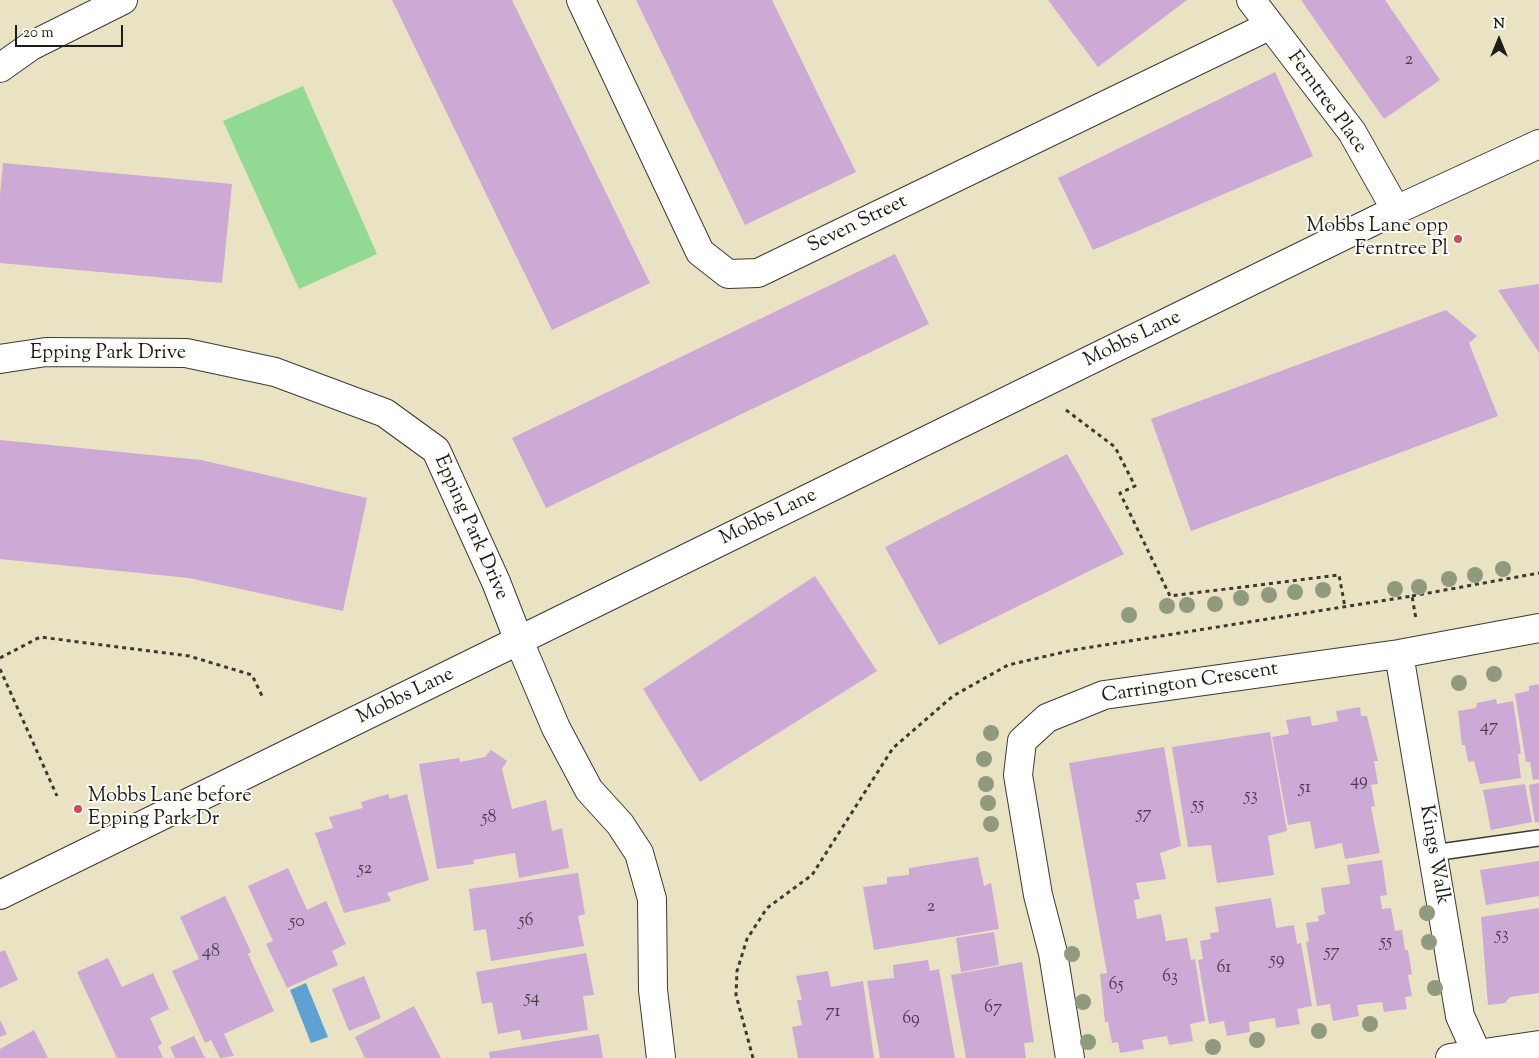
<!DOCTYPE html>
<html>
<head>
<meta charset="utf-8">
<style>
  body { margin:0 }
  #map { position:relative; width:1539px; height:1058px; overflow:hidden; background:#e9e3c3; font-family:"Sorts Mill Goudy",serif }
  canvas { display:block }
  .north { position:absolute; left:1474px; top:15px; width:50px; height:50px; -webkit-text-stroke:4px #fdfcf7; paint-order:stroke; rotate:0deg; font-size:14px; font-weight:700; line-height:20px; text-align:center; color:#1c1c1c }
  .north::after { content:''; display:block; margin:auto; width:18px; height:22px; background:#1c1c1c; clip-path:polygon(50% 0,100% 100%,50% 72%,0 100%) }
  .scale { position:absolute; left:15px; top:25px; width:108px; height:22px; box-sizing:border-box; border:2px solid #1c1c1c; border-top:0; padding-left:6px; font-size:15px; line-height:18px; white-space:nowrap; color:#1c1c1c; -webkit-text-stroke:4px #fdfcf7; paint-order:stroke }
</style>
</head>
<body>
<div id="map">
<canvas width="1539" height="1058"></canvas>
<div class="north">N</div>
<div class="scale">20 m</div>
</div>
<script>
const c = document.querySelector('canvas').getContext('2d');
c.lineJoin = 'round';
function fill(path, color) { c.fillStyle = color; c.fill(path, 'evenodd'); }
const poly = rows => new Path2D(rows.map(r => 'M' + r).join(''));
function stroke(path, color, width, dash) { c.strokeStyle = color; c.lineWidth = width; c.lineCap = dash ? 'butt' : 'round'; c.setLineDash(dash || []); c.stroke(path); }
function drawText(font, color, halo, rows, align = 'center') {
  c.font = font + ' "Sorts Mill Goudy",serif'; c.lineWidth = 4; c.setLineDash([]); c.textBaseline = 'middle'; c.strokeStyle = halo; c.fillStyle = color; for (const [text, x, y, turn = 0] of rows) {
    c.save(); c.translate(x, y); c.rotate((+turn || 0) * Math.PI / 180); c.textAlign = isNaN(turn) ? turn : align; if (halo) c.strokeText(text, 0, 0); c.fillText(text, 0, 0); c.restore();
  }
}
const green = poly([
  [303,86,377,254,299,289,223,121]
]);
const water = poly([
  [306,983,328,1037,311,1043,290,990]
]);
const building = poly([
  [392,0,512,0,650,283,552,330],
  [636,0,772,0,856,172,745,225],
  [1048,0,1187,0,1098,67],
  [1301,0,1385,0,1440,80,1384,119],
  [1275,72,1313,156,1093,250,1058,178],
  [3,163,232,184,222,283,0,263,0,195],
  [895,254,929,324,546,508,512,438],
  [1539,284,1539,353,1498,290],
  [1446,310,1477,336,1469,343,1498,416,1191,531,1151,419],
  [0,440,201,460,367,498,343,611,189,578,0,559],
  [1067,454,1124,554,939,645,885,547],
  [815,576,877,671,700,782,643,689],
  [1539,684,1539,779,1533,780,1530,762,1526,762,1515,694,1529,691,1529,686],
  [1496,699,1497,704,1513,701,1521,754,1518,754,1521,778,1480,784,1474,761,1468,762,1465,745,1462,745,1458,711,1476,708,1477,703],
  [1360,707,1361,716,1367,716,1378,761,1374,761,1378,784,1371,785,1375,806,1371,807,1380,853,1345,859,1342,843,1315,849,1310,821,1288,825,1272,737,1289,734,1286,720,1310,716,1312,726,1338,721,1336,711],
  [1270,732,1287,831,1268,836,1274,875,1217,883,1211,845,1188,847,1172,747],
  [1164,747,1181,846,1160,853,1166,879,1136,883,1140,899,1134,900,1137,919,1161,914,1166,941,1187,938,1191,960,1195,959,1205,1021,1190,1024,1193,1041,1169,1045,1167,1036,1142,1040,1144,1049,1120,1053,1118,1042,1112,1043,1108,1022,1105,1022,1100,974,1107,973,1069,763],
  [491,750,507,761,502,769,512,809,546,800,552,831,562,828,569,868,519,878,515,853,473,860,474,864,437,869,419,764,459,758,460,762,485,757],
  [1539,783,1539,822,1535,823,1529,785],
  [1525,784,1532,822,1491,830,1483,790],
  [388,794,390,799,407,794,429,880,387,893,391,901,344,913,315,833,333,828,329,817,363,808,361,802],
  [978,857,984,886,991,883,999,929,874,950,863,887,887,884,887,877,909,875,909,868],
  [1382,860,1387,895,1380,896,1382,909,1391,908,1395,931,1402,930,1405,950,1408,950,1412,974,1408,975,1412,996,1405,997,1407,1009,1384,1012,1382,1002,1357,1005,1359,1016,1333,1021,1330,1004,1317,1006,1306,942,1309,941,1306,923,1319,921,1318,916,1325,914,1321,888,1350,884,1347,865],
  [1539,861,1539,896,1486,905,1480,870],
  [288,868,307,910,326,901,346,944,332,951,338,965,287,988,266,944,273,941,248,886],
  [578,873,585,914,578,916,584,946,491,961,486,929,474,931,469,889],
  [225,896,251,952,248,954,274,1011,224,1034,234,1056,220,1058,211,1040,205,1043,172,971,199,959,180,917],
  [1271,898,1276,928,1294,925,1297,944,1301,943,1312,1006,1297,1009,1300,1024,1276,1028,1275,1018,1249,1022,1250,1032,1227,1036,1224,1021,1209,1024,1198,960,1203,959,1200,941,1211,939,1210,933,1219,932,1215,907],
  [1539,908,1539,993,1510,997,1505,1003,1488,1005,1481,917],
  [994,932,999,965,961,972,956,938],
  [5,950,18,980,0,988,0,952],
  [586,953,594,995,583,996,588,1030,522,1040,520,1030,498,1034,492,1002,482,1004,476,972],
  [108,958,122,987,153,973,169,1009,150,1018,162,1044,158,1046,163,1058,117,1058,77,972],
  [928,960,930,971,939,969,955,1058,880,1058,867,981,894,978,893,965],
  [1022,962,1034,1042,1024,1043,1026,1058,966,1058,951,975],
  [828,971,831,987,863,981,874,1058,798,1058,792,1027,802,1025,797,1000,802,1000,796,976],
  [364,976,381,1018,349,1031,332,989],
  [414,1006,441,1058,365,1058,355,1037],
  [0,1020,7,1034,0,1037],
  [34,1030,48,1058,0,1058,0,1049],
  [599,1034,603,1058,490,1058,489,1052],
  [194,1036,205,1058,175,1058,170,1047]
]);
const path = poly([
  [1066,410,1115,447,1135,486,1120,493,1170,596,1339,575,1345,607],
  [1412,596,1539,573],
  [0,658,40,637,189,656,252,675,263,698],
  [0,669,57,796],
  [753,1058,736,995,737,971,747,939,767,908,812,875,893,748,953,696,1008,665,1073,650,1412,596,1416,619]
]);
const lane = poly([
  [1433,853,1539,838]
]);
const street = poly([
  [581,0,700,252,728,274,758,273,1269,26],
  [1251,0,1352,132,1396,210],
  [0,68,31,46,123,0],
  [0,359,46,352,186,353,275,372,385,413,436,450,496,582,519,641,556,728,589,790,620,824,639,853,652,899,653,990,661,1058],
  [1399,654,1460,1016,1479,1058],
  [1070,1058,1053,953,1038,895,1018,775,1022,741,1047,718,1104,695,1399,654,1539,628],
  [1450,1058,1539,1045]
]);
const secondary = poly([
  [0,895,1396,210,1539,144]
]);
const trees = [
  [1503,569],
  [1475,575],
  [1449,579],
  [1419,587],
  [1395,589],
  [1323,590],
  [1295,592],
  [1269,595],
  [1241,598],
  [1215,604],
  [1187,605],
  [1167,606],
  [1129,615],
  [1494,674],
  [1459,683],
  [991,733],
  [984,759],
  [986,784],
  [988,803],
  [991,824],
  [1427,913],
  [1429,942],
  [1072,954],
  [1435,988],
  [1083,1002],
  [1370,1024],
  [1319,1031],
  [1257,1040],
  [1088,1042],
  [1213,1047]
];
const markers = [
  [1458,239,5,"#d1495b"],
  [78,809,5,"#d1495b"]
];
const numberNames = [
  ["2",1409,61],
  ["47",1489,728],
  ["49",1359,782],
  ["51",1305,789],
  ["53",1251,797],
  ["55",1198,806],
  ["57",1144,815],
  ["58",489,819],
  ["52",365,870],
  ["2",931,908],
  ["56",526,922],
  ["50",297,923],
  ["53",1502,936],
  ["55",1386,943],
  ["48",211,953],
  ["57",1332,953],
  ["59",1277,961],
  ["61",1224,969],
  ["63",1170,978],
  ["65",1116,986],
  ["54",532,999],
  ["67",993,1009],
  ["71",833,1013],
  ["69",911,1020]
];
const streetNames = [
  ["Ferntree Place",1326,103,54],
  ["Seven Street",858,225,-26],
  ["Mobbs Lane",1133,340,-26],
  ["Epping Park Drive",108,355],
  ["Mobbs Lane",769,518,-26],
  ["Epping Park Drive",470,528,66],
  ["Carrington Crescent",1190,684,-9],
  ["Mobbs Lane",406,697,-26],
  ["Kings Walk",1433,855,80]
];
const poiNames = [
  ["Mobbs Lane opp",1448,228],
  ["Ferntree Pl",1448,251],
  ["Mobbs Lane before",88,798,"left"],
  ["Epping Park Dr",88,821,"left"]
];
fill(green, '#92d994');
fill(water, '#5da2d2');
fill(building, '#cda9d6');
stroke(lane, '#3b3a35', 18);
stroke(street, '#3b3a35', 30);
stroke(secondary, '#3b3a35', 30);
stroke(path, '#3b3a35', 3, [4, 4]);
stroke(lane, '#fff', 15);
stroke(street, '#fff', 28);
stroke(secondary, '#fff', 28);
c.fillStyle = '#8f9a7e';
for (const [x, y] of trees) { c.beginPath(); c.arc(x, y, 8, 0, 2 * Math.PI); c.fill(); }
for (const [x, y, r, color] of markers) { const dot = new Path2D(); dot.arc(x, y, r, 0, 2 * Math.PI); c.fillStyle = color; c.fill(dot); stroke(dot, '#fdfcf7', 2); }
drawText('18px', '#483f4a', null, numberNames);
drawText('20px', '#1c1c1c', '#fdfcf7', streetNames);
drawText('20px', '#1c1c1c', '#fdfcf7', poiNames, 'right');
</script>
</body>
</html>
